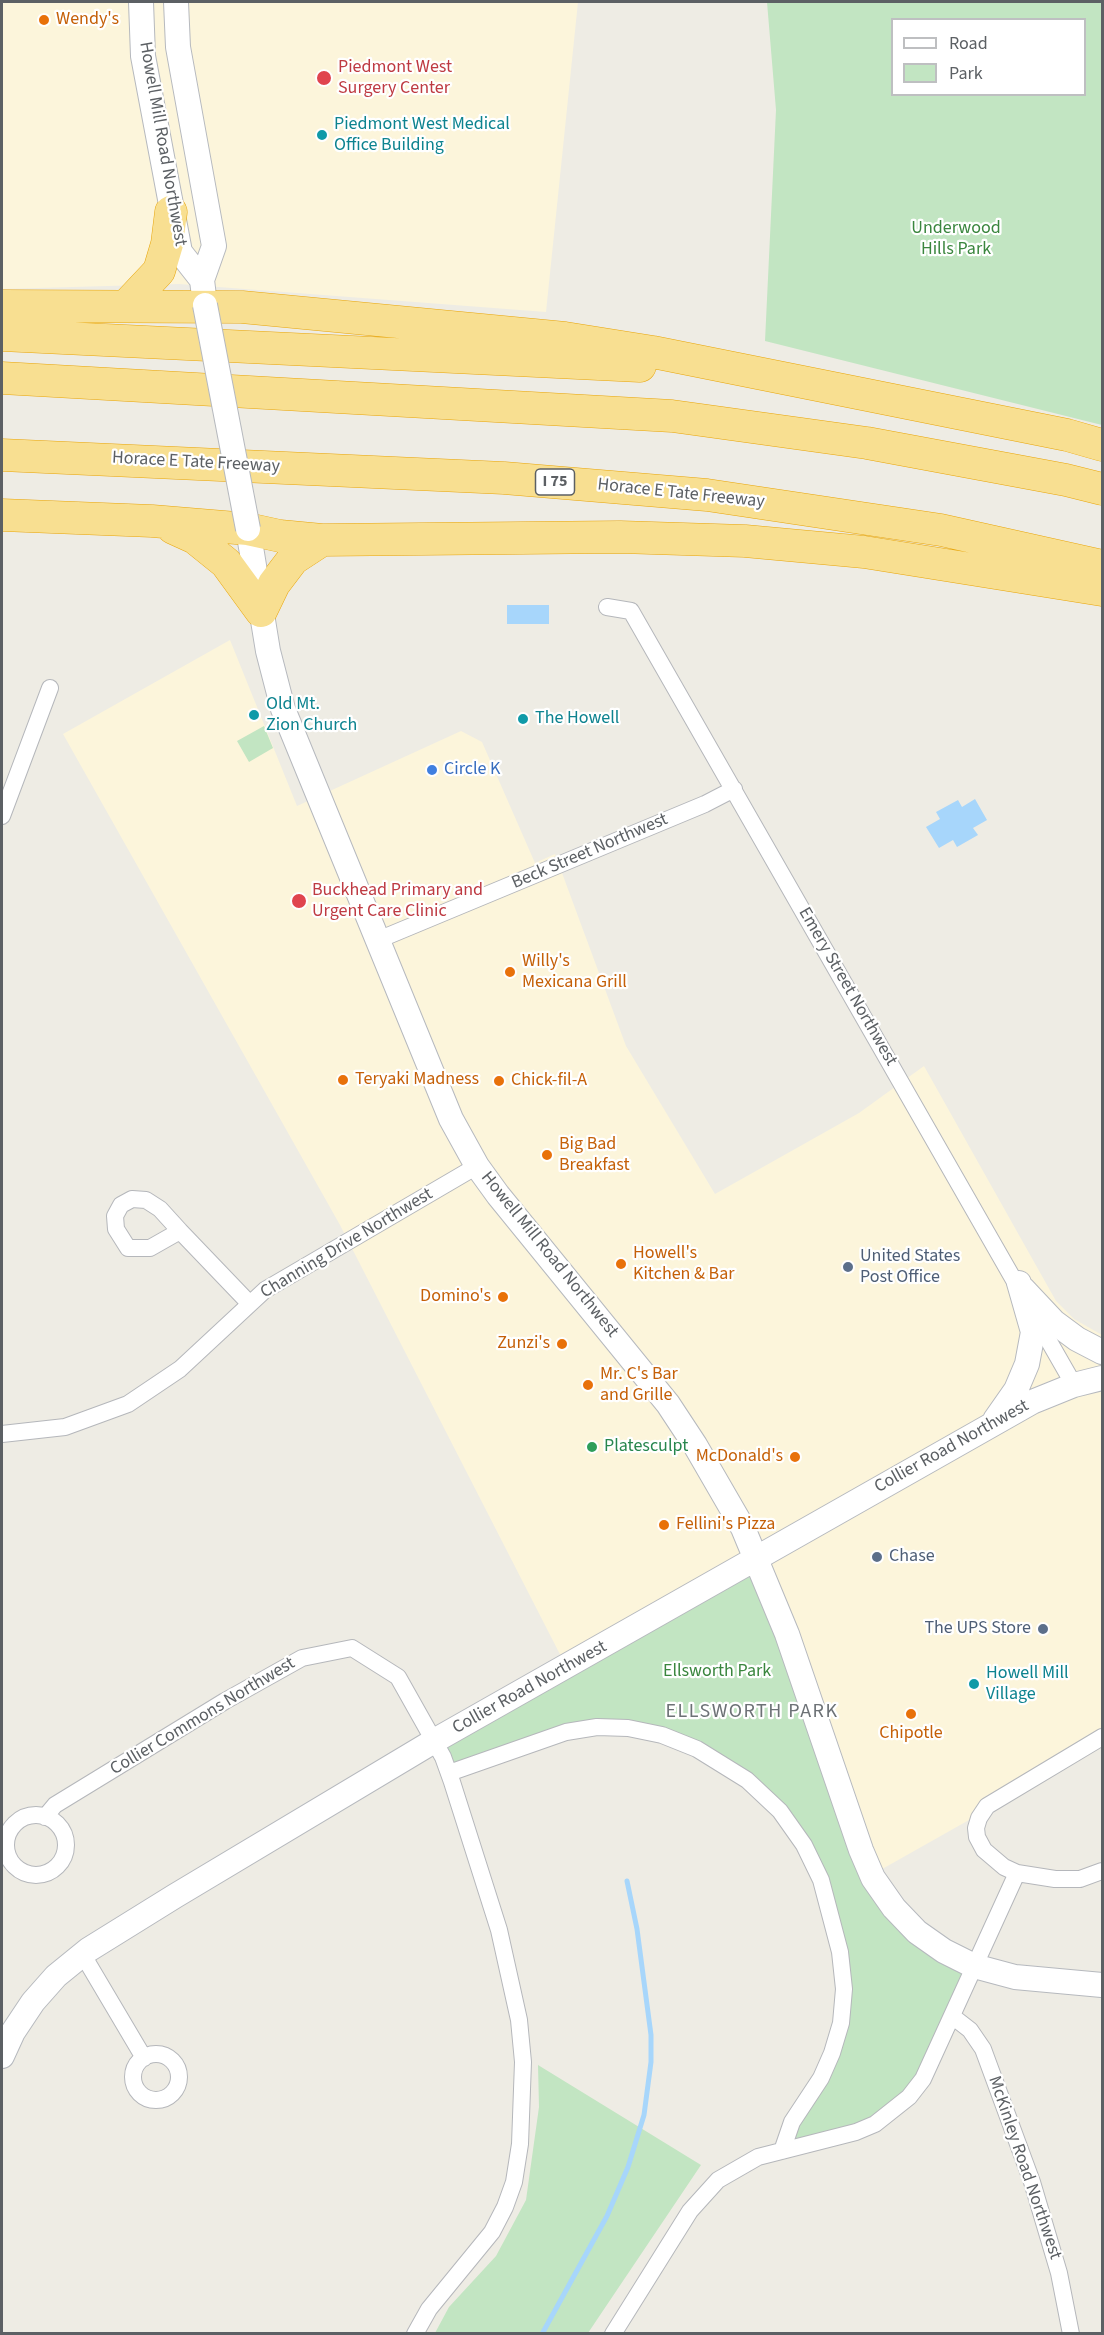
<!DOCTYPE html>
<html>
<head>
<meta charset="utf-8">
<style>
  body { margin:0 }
  #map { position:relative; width:1104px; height:2335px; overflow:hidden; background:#eeece4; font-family:"Source Sans 3",sans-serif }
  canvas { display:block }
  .frame { position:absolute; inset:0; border:3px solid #5c6064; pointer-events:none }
  .legend { position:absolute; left:891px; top:18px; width:195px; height:78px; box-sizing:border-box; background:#fff; border:2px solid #bebfc1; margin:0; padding:8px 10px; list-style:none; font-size:18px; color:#5c6064 }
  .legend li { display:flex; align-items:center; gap:12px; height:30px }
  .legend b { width:30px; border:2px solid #bebfc1 }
</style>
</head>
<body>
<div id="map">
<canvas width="1104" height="2335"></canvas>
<div class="frame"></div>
<ul class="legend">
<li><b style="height:8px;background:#fff"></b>Road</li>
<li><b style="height:16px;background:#c2e5c2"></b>Park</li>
</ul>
</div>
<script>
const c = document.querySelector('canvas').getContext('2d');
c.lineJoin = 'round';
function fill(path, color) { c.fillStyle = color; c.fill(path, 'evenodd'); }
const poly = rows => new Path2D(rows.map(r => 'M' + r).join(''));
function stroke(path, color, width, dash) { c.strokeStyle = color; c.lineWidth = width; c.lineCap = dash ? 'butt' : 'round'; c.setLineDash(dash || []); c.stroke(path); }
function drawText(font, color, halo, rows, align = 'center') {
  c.font = font + ' "Source Sans 3",sans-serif'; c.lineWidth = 4.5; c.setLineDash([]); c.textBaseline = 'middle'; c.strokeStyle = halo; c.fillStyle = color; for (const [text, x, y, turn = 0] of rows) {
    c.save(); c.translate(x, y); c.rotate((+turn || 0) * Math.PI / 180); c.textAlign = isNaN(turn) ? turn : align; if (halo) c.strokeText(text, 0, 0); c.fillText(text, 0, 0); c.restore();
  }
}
const commercial = poly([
  [2,2,578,2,546,312,179,284,2,289],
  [230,640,297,806,461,731,482,742,535,863,555,854,626,1046,715,1194,859,1113,924,1066,1056,1301,1074,1319,1102,1335,1102,1745,868,1877,839,1788,568,1670,340,1225,63,734]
]);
const green = poly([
  [767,2,1102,2,1102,425,765,341,776,110],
  [892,20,1084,20,1084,94,892,94],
  [264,726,273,748,249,762,237,741],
  [756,1558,868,1877,974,1966,952,2016,895,2111,782,2151,820,2078,844,1989,821,1880,780,1811,697,1749,597,1727,449,1773,434,1741],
  [538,2065,701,2165,588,2333,435,2333,449,2307,496,2256,526,2200,539,2107]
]);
const water = poly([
  [507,605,549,605,549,624,507,624],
  [975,799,987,820,973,828,978,835,957,847,953,840,939,848,926,827,940,819,936,812,958,800,962,807]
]);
const stream = poly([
  [542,2334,607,2216,628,2167,644,2115,651,2062,651,2035,637,1929,627,1881]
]);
const street = poly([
  [607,607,631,611,1074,1385],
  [2,816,50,688],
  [378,940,705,804,734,789],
  [180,1231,150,1248,128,1248,116,1229,115,1216,121,1205,132,1199,146,1200,160,1209,180,1231,249,1303],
  [2,1434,65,1427,128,1404,180,1369,265,1290,477,1166],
  [1102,1737,987,1806,979,1818,976,1828,977,1837,984,1850,1004,1867,1017,1873,1055,1879,1080,1879,1102,1871],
  [449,1773,566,1732,597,1727,628,1728,662,1735,697,1749,747,1780,780,1811,804,1845,821,1880,840,1952,844,1989,841,2023,832,2053,821,2078,792,2122,782,2151],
  '6 1845a30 30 0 1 1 60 0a30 30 0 1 1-60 0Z',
  [45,1817,55,1805,225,1701,302,1658,352,1648,398,1677,443,1757,452,1782,499,1930,519,2020,523,2062,520,2144,514,2182,505,2207,492,2232,429,2309,415,2334],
  [83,1955,144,2058],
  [952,2016,970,2030,983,2049,1032,2182,1059,2273,1071,2334],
  '133 2077a23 23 0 1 1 46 0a23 23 0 1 1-46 0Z',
  [613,2334,690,2211,718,2180,758,2157,856,2132,875,2124,909,2097,923,2079,1017,1873]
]);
const secondary = poly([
  [141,2,143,56,180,252,202,280],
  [176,2,178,47,214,246,202,280,205,305],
  [248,529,268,651,283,709,451,1119,477,1166,498,1195,668,1404,695,1445,743,1528,787,1634,861,1850,873,1878,894,1908,917,1932,944,1951,974,1966,1015,1977,1102,1985],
  [1023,1289,1054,1322,1077,1339,1102,1352],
  [995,1420,1016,1390,1027,1364,1033,1332,1019,1283],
  [2,2056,13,2032,33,2002,56,1976,88,1950,175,1896,434,1741,1032,1402,1074,1385,1102,1378]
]);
const highway = poly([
  [127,305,159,271,167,244,171,212],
  [2,306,242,307,565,338,653,352,1067,435,1102,445],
  [2,335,640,366],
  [2,378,672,416,867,443,1066,480,1102,489],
  [2,455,504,478,707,495,941,530,1102,566],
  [2,515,152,521,248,529,280,536,322,540,620,537,745,541,864,552,1102,590],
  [173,528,195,538,226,563,261,611],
  [261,611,274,584,293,559,322,540]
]);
const secondaryBridge = poly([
  [205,305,248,529]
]);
const markers = [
  [44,20,6,"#e8710a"],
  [324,78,8,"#e0444e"],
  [322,135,6,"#0f9aa8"],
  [254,715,6,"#0f9aa8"],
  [523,719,6,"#0f9aa8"],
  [432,770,6,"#3f7fe0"],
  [299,901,8,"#e0444e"],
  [510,972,6,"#e8710a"],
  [343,1080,6,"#e8710a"],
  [499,1081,6,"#e8710a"],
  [547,1155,6,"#e8710a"],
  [621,1264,6,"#e8710a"],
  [848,1267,6,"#5c6f8a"],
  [503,1297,6,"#e8710a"],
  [562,1344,6,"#e8710a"],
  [588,1385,6,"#e8710a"],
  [592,1447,6,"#2e9e5b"],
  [795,1457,6,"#e8710a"],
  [664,1525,6,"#e8710a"],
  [877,1557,6,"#5c6f8a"],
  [1043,1629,6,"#5c6f8a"],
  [974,1684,6,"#0f9aa8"],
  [911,1714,6,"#e8710a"]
];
const shields = [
  [555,482,39]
];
const shieldNames = [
  ["I 75",555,482]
];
const foodNames = [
  ["Wendy's",56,20],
  ["Willy's",522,962],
  ["Mexicana Grill",522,983],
  ["Teryaki Madness",355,1080],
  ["Chick-fil-A",511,1081],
  ["Big Bad",559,1145],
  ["Breakfast",559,1166],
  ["Howell's",633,1254],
  ["Kitchen & Bar",633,1275],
  ["Domino's",491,1297,"right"],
  ["Zunzi's",550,1344,"right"],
  ["Mr. C's Bar",600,1375],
  ["and Grille",600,1396],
  ["McDonald's",783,1457,"right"],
  ["Fellini's Pizza",676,1525],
  ["Chipotle",911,1734,"center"]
];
const healthNames = [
  ["Piedmont West",338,68],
  ["Surgery Center",338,89],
  ["Buckhead Primary and",312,891],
  ["Urgent Care Clinic",312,912]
];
const cultureNames = [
  ["Piedmont West Medical",334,125],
  ["Office Building",334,146],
  ["Old Mt.",266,705],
  ["Zion Church",266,726],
  ["The Howell",535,719],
  ["Howell Mill",986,1674],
  ["Village",986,1695]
];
const streetNames = [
  ["Howell Mill Road Northwest",162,144,80],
  ["Horace E Tate Freeway",196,463,3],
  ["Horace E Tate Freeway",681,494,6],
  ["Beck Street Northwest",590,852,-23],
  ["Emery Street Northwest",847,987,60],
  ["Channing Drive Northwest",347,1244,-31],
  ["Howell Mill Road Northwest",549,1255,51],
  ["Collier Road Northwest",952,1447,-29],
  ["Collier Road Northwest",530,1688,-29],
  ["Collier Commons Northwest",203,1717,-31],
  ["McKinley Road Northwest",1024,2168,71]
];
const parkNames = [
  ["Underwood",956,229],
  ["Hills Park",956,250],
  ["Ellsworth Park",717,1672]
];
const shopNames = [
  ["Circle K",444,770]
];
const serviceNames = [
  ["United States",860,1257],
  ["Post Office",860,1278],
  ["Chase",889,1557],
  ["The UPS Store",1031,1629,"right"]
];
const leisureNames = [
  ["Platesculpt",604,1447]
];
const neighbourhoodNames = [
  ["ELLSWORTH PARK",752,1713]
];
fill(commercial, '#fcf5db');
fill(green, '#c2e5c2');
fill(water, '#a7d6fb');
stroke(stream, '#a7d6fb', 5);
stroke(street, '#b5b7bb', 18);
stroke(secondary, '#b6b9be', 26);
stroke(highway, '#e8a50a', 33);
stroke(street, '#fff', 16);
stroke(secondary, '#fff', 24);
stroke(highway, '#f8df91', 32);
stroke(secondaryBridge, '#b6b9be', 26, []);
stroke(secondaryBridge, '#fff', 24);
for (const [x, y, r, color] of markers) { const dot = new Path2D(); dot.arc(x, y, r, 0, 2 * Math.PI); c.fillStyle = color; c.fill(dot); stroke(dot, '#fff', 2); }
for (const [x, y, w] of shields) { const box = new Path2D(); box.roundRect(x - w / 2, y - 13, w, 26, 4.5); c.fillStyle = '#fff'; c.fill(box); stroke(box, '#5c6064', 1.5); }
drawText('bold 16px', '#5c6064', null, shieldNames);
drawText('18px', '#c56008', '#fff', foodNames, 'left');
drawText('18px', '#be3a42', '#fff', healthNames, 'left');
drawText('18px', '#0d838f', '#fff', cultureNames, 'left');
drawText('18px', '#5c6064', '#fff', streetNames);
drawText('18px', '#3a863e', '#fff', parkNames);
drawText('18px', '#366cbe', '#fff', shopNames, 'left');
drawText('18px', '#4e5e75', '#fff', serviceNames, 'left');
drawText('18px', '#27864d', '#fff', leisureNames, 'left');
c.letterSpacing = '1.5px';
drawText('20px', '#6d7276', '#fff', neighbourhoodNames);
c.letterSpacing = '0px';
</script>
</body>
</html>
